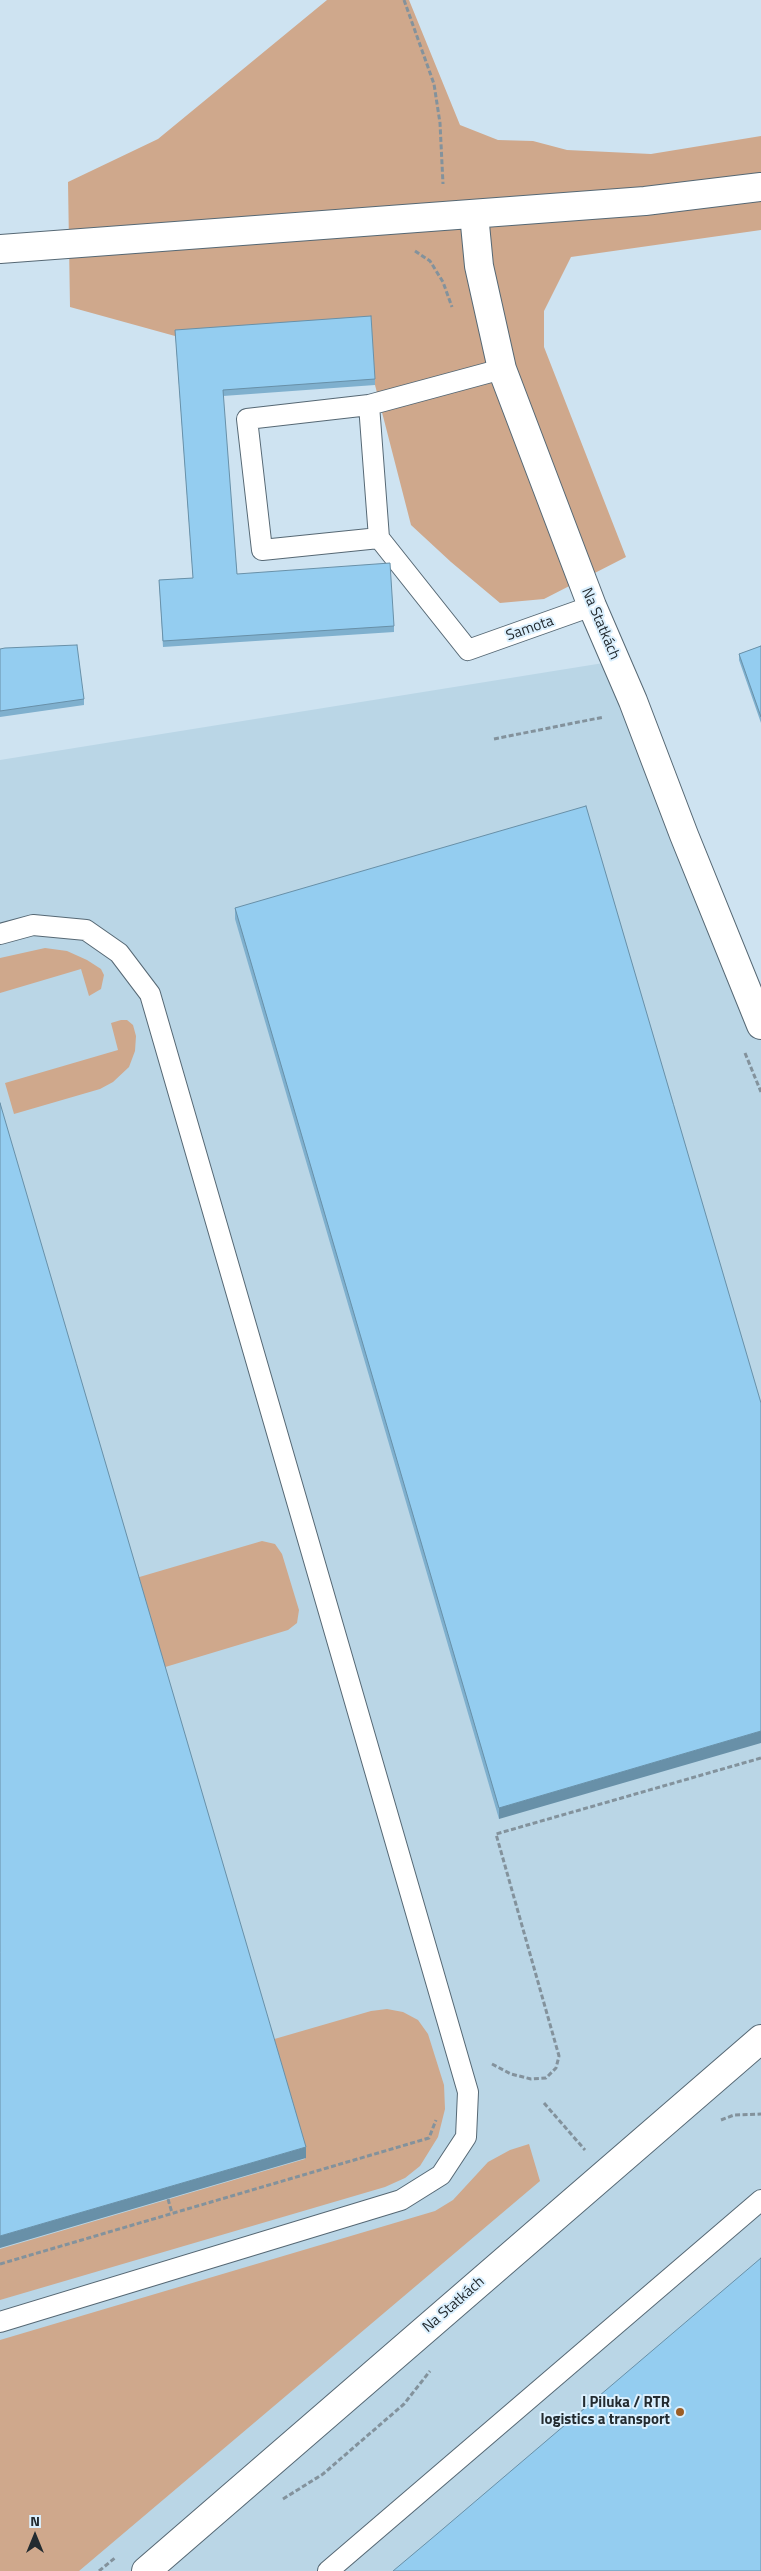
<!DOCTYPE html>
<html>
<head>
<meta charset="utf-8">
<style>
  body { margin:0 }
  #map { position:relative; width:761px; height:2571px; overflow:hidden; background:#cee3f1; font-family:"Titillium Web",sans-serif }
  canvas { display:block }
  .north { position:absolute; left:10px; top:2511px; width:50px; height:50px; -webkit-text-stroke:4px #dbf0fe; paint-order:stroke; rotate:0deg; font-size:14px; font-weight:700; line-height:20px; text-align:center; color:#232b30 }
  .north::after { content:''; display:block; margin:auto; width:18px; height:22px; background:#232b30; clip-path:polygon(50% 0,100% 100%,50% 72%,0 100%) }
</style>
</head>
<body>
<div id="map">
<canvas width="761" height="2571"></canvas>
<div class="north">N</div>
</div>
<script>
const c = document.querySelector('canvas').getContext('2d');
c.lineJoin = 'round';
function fill(path, color) { c.fillStyle = color; c.fill(path, 'evenodd'); }
const poly = rows => new Path2D(rows.map(r => 'M' + r).join(''));
function stroke(path, color, width, dash) { c.strokeStyle = color; c.lineWidth = width; c.lineCap = dash ? 'butt' : 'round'; c.setLineDash(dash || []); c.stroke(path); }
function drawText(font, color, halo, rows, align = 'center') {
  c.font = font + ' "Titillium Web",sans-serif'; c.lineWidth = 4; c.setLineDash([]); c.textBaseline = 'middle'; c.strokeStyle = halo; c.fillStyle = color; for (const [text, x, y, turn = 0] of rows) {
    c.save(); c.translate(x, y); c.rotate((+turn || 0) * Math.PI / 180); c.textAlign = isNaN(turn) ? turn : align; if (halo) c.strokeText(text, 0, 0); c.fillText(text, 0, 0); c.restore();
  }
}
const built = poly([
  [616,661,761,1022,761,2571,0,2571,0,760]
]);
const green = poly([
  [327,0,409,0,460,125,498,140,533,141,567,150,651,154,761,136,761,230,571,257,544,311,544,347,626,557,544,599,500,603,451,562,411,525,375,385,371,322,175,336,70,307,68,182,158,139],
  [45,948,67,951,87,960,101,969,104,975,101,989,89,996,81,969,0,993,0,958],
  [121,1020,127,1020,133,1025,136,1036,135,1051,129,1067,113,1082,100,1089,14,1114,5,1083,118,1050,111,1023],
  [262,1541,275,1544,282,1554,299,1610,297,1623,288,1630,162,1668,136,1578],
  [387,2009,403,2012,418,2020,428,2034,444,2085,445,2109,438,2137,420,2166,405,2178,385,2187,0,2300,0,2249,305,2159,271,2040,371,2011],
  [529,2144,540,2181,79,2571,0,2571,0,2340,435,2211,453,2200,488,2162,510,2150]
]);
const path = poly([
  [404,0,434,84,440,123,443,184],
  [415,251,430,261,443,282,452,307],
  [494,739,604,717],
  [745,1053,761,1092],
  [492,2064,511,2074,531,2079,546,2078,556,2068,559,2056,496,1834,761,1758],
  [544,2103,585,2150],
  [721,2120,734,2115,761,2114],
  [168,2199,172,2213],
  [0,2264,429,2138,436,2120],
  [283,2499,323,2474,404,2404,430,2371],
  [99,2571,116,2557]
]);
const service = poly([
  [369,405,379,538,262,550,247,419,369,405,502,369],
  [379,538,468,650,592,606],
  [0,934,33,925,86,930,119,953,150,994,468,2092,466,2137,441,2175,401,2200,0,2322],
  [328,2571,761,2200]
]);
const minor = poly([
  [474,214,479,266,502,369,592,606,633,701,684,835,761,1025],
  [0,249,645,201,761,187],
  [146,2571,761,2039]
]);
const wall = poly([
  [175,330,375,379,375,385,223,396,237,574,394,626,394,632,163,647,159,580,193,578],
  [761,646,761,723,739,660,739,654],
  [0,649,84,699,84,705,0,717],
  [235,908,761,1403,499,1819,235,919]
]);
const shadedWall = poly([
  [761,1731,761,1743,499,1819,499,1808],
  [306,2147,306,2158,0,2248,0,2236]
]);
const building = poly([
  [371,316,375,379,223,390,237,574,390,563,394,626,163,641,159,580,193,578,175,330,371,316],
  [77,645,84,699,0,711,0,649,5,648,77,645],
  [761,646,761,717,739,654,761,646],
  [586,806,761,1403,761,1731,499,1808,235,908,586,806],
  [0,1103,306,2147,0,2236,0,1103],
  [761,2258,761,2571,393,2571,437,2534,761,2258]
]);
const markers = [
  [680,2412,5,"#9c5d25"]
];
const streetNames = [
  ["Na Statkách",600,624,67],
  ["Samota",530,629,-19],
  ["Na Statkách",454,2305,-41]
];
const poiNames = [
  ["I Piluka / RTR",670,2403],
  ["logistics a transport",670,2420]
];
fill(built, '#bad6e6');
fill(green, '#cfa88c');
stroke(service, '#566874', 22);
stroke(minor, '#566874', 30);
stroke(path, '#83929c', 3, [5, 2.5]);
stroke(service, '#fff', 20);
stroke(minor, '#fff', 28);
fill(wall, '#7fb0ce');
fill(shadedWall, '#6890a8');
fill(building, '#94cdf0');
stroke(building, '#6890a8', 1);
for (const [x, y, r, color] of markers) { const dot = new Path2D(); dot.arc(x, y, r, 0, 2 * Math.PI); c.fillStyle = color; c.fill(dot); stroke(dot, '#dbf0fe', 2); }
drawText('15px', '#232b30', '#dbf0fe', streetNames);
drawText('bold 15px', '#232b30', '#dbf0fe', poiNames, 'right');
</script>
</body>
</html>
